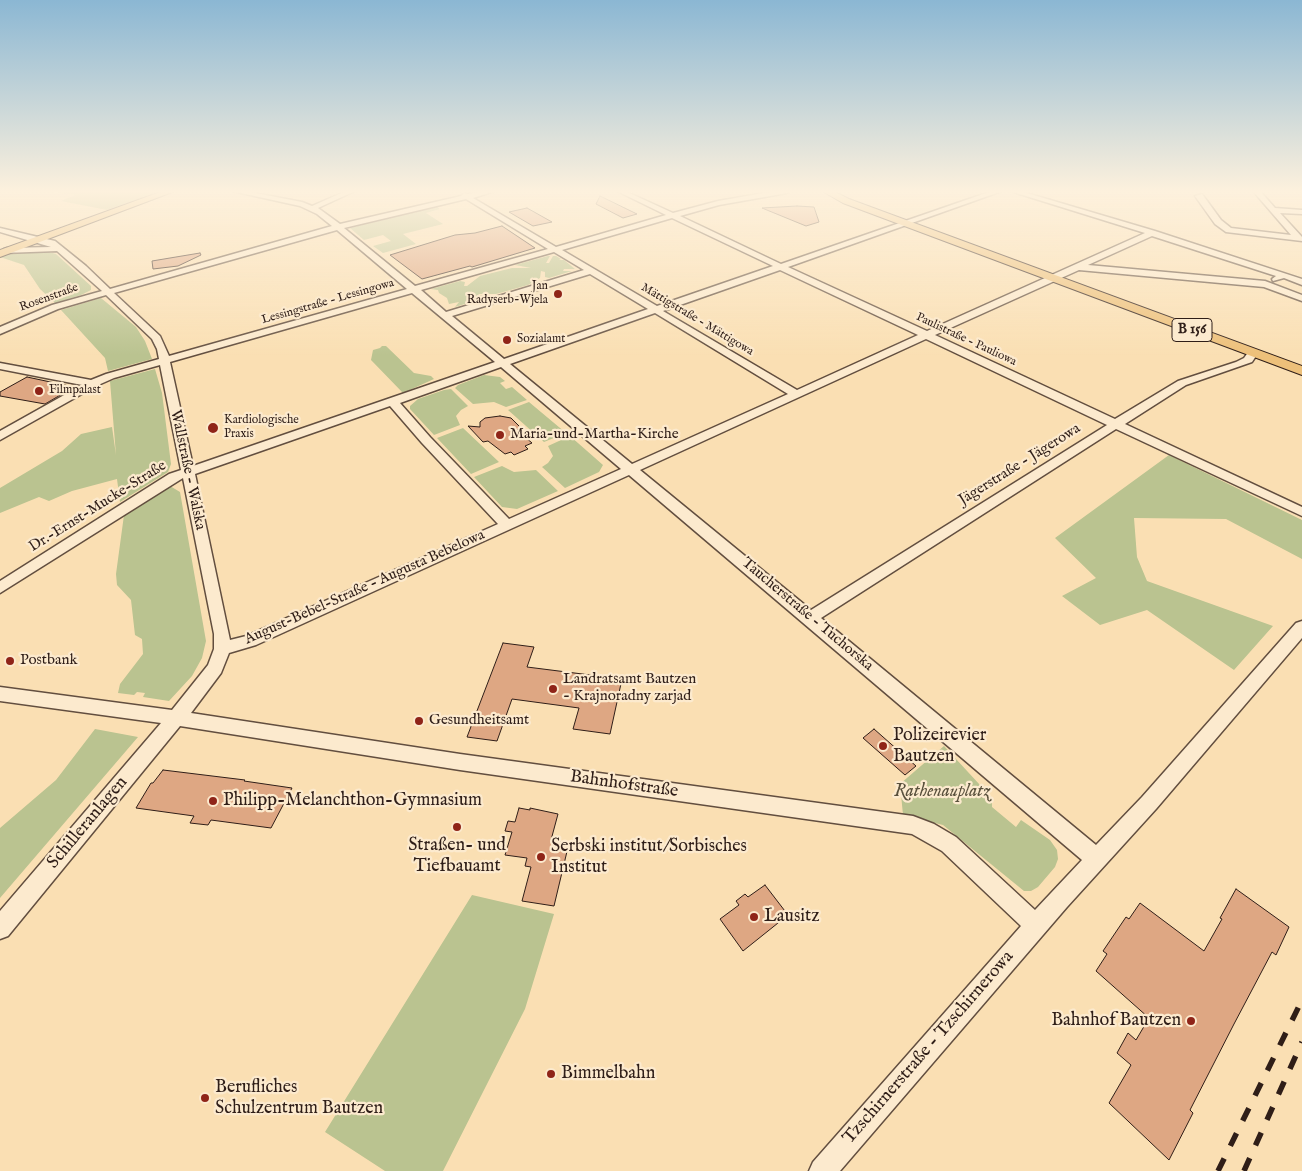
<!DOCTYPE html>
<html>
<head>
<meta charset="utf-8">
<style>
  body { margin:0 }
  canvas { display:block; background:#fadfb3 }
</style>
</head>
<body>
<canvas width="1302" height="1171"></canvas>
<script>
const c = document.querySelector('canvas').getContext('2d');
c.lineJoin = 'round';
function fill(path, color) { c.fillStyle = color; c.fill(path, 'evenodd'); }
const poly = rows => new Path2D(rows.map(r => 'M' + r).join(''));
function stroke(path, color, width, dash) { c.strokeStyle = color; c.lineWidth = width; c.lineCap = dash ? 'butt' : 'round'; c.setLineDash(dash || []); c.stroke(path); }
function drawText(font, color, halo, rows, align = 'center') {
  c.font = font + ' "IM FELL English",serif'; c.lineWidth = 4.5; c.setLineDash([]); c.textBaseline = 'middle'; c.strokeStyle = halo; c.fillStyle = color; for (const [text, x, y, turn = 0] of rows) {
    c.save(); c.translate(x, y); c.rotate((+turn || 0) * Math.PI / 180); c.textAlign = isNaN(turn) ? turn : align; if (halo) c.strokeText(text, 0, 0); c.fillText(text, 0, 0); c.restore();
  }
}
const green = poly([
  [47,191,160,191,107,210,61,201,75,195],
  [437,207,440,209,426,213,443,224,403,234,416,244,383,253,373,246,391,241,383,235,364,240,350,228],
  [41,250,56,254,91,286,91,290,81,295,55,303,40,289,24,265,0,257,22,251],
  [548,256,550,256,546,263,549,263,553,256,556,256,561,259,559,260,564,260,575,269,564,269,563,271,572,271,549,278,545,277,545,272,541,271,540,278,528,285,496,294,479,294,478,295,491,296,455,307,459,302,449,304,447,298,439,293,438,290,431,289,460,281,465,282,464,286,467,286,480,276,512,268,531,268,515,265],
  [101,298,136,327,145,341,152,359,108,371,105,358,61,310],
  [382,346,386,346,414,373,431,376,434,379,403,393,371,360,373,350,380,348],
  [155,369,162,393,171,464,168,472,120,502,117,479,72,491,49,501,39,497,0,513,0,488,62,451,81,434,112,427,116,455,110,381],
  [484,375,500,377,505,381,500,383,506,389,512,387,527,400,506,407,494,402,473,404,455,388,458,385],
  [451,389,468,406,461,410,456,416,460,425,434,435,410,409,410,406,418,399,444,390],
  [529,402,566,433,544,442,508,410],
  [463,428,499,462,471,474,437,438],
  [570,436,603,465,599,472,565,488,542,467,548,463,553,456,548,446],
  [1169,455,1302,520,1302,559,1226,519,1134,518,1137,557,1147,581,1273,626,1234,670,1147,610,1100,625,1062,596,1096,578,1055,538],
  [502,466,514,472,536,470,558,491,517,509,502,507,474,477],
  [170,486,180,492,206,641,202,658,192,676,169,701,143,697,145,693,137,692,134,695,118,693,120,684,143,654,142,639,135,635,131,600,117,585,116,574,124,515],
  [95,729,138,737,0,898,0,828,56,780],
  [944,746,992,798,992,807,1016,827,1021,820,1050,840,1057,850,1058,859,1055,867,1038,887,1031,891,1024,891,943,825,903,815,900,784],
  [472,895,554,914,525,1009,443,1171,385,1171,325,1132]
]);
const building = poly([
  [600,196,637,214,623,218,596,204,600,196],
  [797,206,814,207,819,222,806,226,762,208,797,206],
  [527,208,552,222,533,226,509,212,527,208],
  [502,226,535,248,472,267,470,266,422,279,390,255,455,235,475,233,502,226],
  [200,253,201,255,178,266,153,269,152,261,200,253],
  [27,377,74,387,45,404,0,396,0,392,27,377],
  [500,416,511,418,520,427,517,430,532,443,525,446,528,449,514,455,511,452,505,454,488,441,483,442,468,426,480,427,480,422,485,418,500,416],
  [503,643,534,647,527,667,622,679,610,734,573,729,579,708,512,699,497,741,467,737,503,643],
  [874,729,916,766,905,775,863,738,874,729],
  [163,770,245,780,244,781,292,788,271,828,211,820,208,825,190,823,194,816,136,808,151,783,153,783,163,770],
  [519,808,530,810,530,808,558,814,551,840,569,843,554,906,522,901,531,867,525,866,527,858,505,855,512,832,505,831,508,821,515,822,519,808],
  [765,885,788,915,743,951,720,919,739,905,736,901,745,894,748,897,765,885],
  [1236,889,1289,927,1276,955,1272,952,1234,1024,1190,1110,1193,1113,1169,1160,1109,1103,1131,1065,1117,1053,1128,1033,1136,1040,1149,1018,1096,971,1107,954,1103,951,1126,917,1129,919,1140,903,1204,951,1222,919,1220,918,1236,889]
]);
const minor = poly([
  [232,191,245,191,302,202,312,206,346,191,355,191,318,208,340,224,461,196,464,193,468,194,483,191,495,191,473,198,556,247,666,215,617,191,625,191,673,213,718,201,775,191,790,191,787,193,719,205,680,216,781,264,992,191,1002,191,788,267,927,331,1145,233,1010,191,1020,191,1155,231,1302,279,1302,285,1284,278,1273,281,1272,279,1276,276,1152,236,1088,265,1265,281,1302,295,1302,301,1264,287,1079,270,935,335,1115,419,1178,381,1236,362,1244,358,1249,351,1257,351,1258,353,1252,362,1186,385,1125,424,1302,507,1302,516,1116,429,821,618,1096,845,1142,797,1296,623,1302,621,1302,638,1156,809,1067,907,840,1171,809,1171,813,1162,1021,926,942,851,912,834,460,770,180,726,8,936,0,939,0,911,161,723,0,701,0,687,172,710,208,665,214,649,214,634,183,478,0,593,0,581,169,474,181,470,160,365,114,378,96,386,0,440,0,431,82,385,0,369,0,363,91,380,106,374,159,359,157,349,152,339,106,295,58,309,0,334,0,327,52,305,102,291,57,251,4,253,4,249,7,248,51,247,0,232,0,228,55,241,86,266,110,289,332,226,317,214,300,206,232,191],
  [466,199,548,249,415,286,344,228,466,199],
  [672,218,773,266,657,306,562,250,672,218],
  [337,230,407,289,169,356,160,336,114,293,337,230],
  [554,252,584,270,446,312,421,290,554,252],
  [780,270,918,335,797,390,663,311,780,270],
  [590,274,648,309,504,359,452,316,590,274],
  [412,293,495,362,193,466,170,362,412,293],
  [655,313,788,394,632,464,510,364,655,313],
  [926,339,1107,425,811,610,640,470,926,339],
  [501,367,621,469,509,519,430,437,400,403,501,367],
  [390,406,422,443,498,524,246,636,230,640,195,474,390,406],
  [629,475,1082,860,1035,910,956,837,934,824,913,816,460,754,191,713,221,673,229,653,256,645,629,475],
  [1253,191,1260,191,1275,208,1302,210,1302,214,1280,213,1302,237,1302,241,1226,232,1215,224,1195,196,1202,194,1221,220,1231,228,1291,235,1253,191]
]);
const major = poly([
  [163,191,175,191,0,257,0,250,163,191],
  [822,191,833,191,849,199,1302,366,1302,375,843,203,822,191]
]);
const rail = poly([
  [1218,1171,1302,1000],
  [1244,1171,1302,1042]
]);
const markers = [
  [558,294,5,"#8f2418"],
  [507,340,5,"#8f2418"],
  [39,391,5,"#8f2418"],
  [213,428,6,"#8f2418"],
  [500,435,5,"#8f2418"],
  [10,661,5,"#8f2418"],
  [553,689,5,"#8f2418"],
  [419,721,5,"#8f2418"],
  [883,746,5,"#8f2418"],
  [213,801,5,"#8f2418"],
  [457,827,5,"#8f2418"],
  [541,857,5,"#8f2418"],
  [754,917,5,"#8f2418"],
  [1191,1021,5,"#8f2418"],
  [551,1074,5,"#8f2418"],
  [205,1098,5,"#8f2418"]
];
const farPoinames = [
  ["Jan",548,287,"right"],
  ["Radyserb-Wjela",548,301,"right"],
  ["Sozialamt",517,340],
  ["Filmpalast",49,391],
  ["Kardiologische",224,421],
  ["Praxis",224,435]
];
const farStreetnames = [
  ["Rosenstraße",49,298,-20],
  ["Lessingstraße - Lessingowa",328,302,-16],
  ["Mättigstraße - Mättigowa",697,320,31],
  ["Paulistraße - Pauliowa",966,340,25]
];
const shields = [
  [1192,330,40]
];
const shieldNames = [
  ["B 156",1192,330]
];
const poiNames = [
  ["Maria-und-Martha-Kirche",510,435],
  ["Postbank",20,661],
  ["Landratsamt Bautzen",563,680],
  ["- Krajnoradny zarjad",563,697],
  ["Gesundheitsamt",429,721]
];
const streetNames = [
  ["Jägerstraße - Jägerowa",1020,465,-32],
  ["Wallstraße - Walska",187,470,78],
  ["Dr.-Ernst-Mucke-Straße",98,507,-32],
  ["August-Bebel-Straße - Augusta Bebelowa",365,588,-24],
  ["Taucherstraße - Tuchorska",807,615,40]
];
const nearPoinames = [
  ["Polizeirevier",893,736],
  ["Bautzen",893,757],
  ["Philipp-Melanchthon-Gymnasium",223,801],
  ["Straßen- und",457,846,"center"],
  ["Tiefbauamt",457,867,"center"],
  ["Serbski institut/Sorbisches",551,847],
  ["Institut",551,868],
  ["Lausitz",764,917],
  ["Bahnhof Bautzen",1181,1021,"right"],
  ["Bimmelbahn",561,1074],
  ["Berufliches",215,1088],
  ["Schulzentrum Bautzen",215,1109]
];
const nearStreetnames = [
  ["Bahnhofstraße",624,785,8],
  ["Schilleranlagen",88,823,-50],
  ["Tzschirnerstraße - Tzschirnerowa",929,1048,-49]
];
const nearParknames = [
  ["Rathenauplatz",942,792]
];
fill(green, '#bac390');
fill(building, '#dea783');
stroke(building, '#2f1e18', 1);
stroke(minor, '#624e3f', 3);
stroke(major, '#2f1e18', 2);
fill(minor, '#fceace');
fill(major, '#edc07a');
stroke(rail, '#2f1e18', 5.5, [14, 14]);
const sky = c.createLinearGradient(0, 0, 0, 355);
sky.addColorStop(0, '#8bb7d3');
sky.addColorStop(0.54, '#fdf1dd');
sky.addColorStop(1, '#fdf1dd00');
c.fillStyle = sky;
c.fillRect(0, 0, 1302, 355);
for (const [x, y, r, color] of markers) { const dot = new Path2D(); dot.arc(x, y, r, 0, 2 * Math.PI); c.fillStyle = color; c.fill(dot); stroke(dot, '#fceace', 2); }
drawText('12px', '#2f1e18', '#fceace', farPoinames, 'left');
drawText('12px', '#2f1e18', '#fceace', farStreetnames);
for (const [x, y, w] of shields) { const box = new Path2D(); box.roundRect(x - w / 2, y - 11.5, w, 23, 4); c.fillStyle = '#fceace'; c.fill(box); stroke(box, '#2f1e18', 1); }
drawText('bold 14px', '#2f1e18', null, shieldNames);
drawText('15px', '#2f1e18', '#fceace', poiNames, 'left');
drawText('15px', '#2f1e18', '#fceace', streetNames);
drawText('18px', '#2f1e18', '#fceace', nearPoinames, 'left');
drawText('18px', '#2f1e18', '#fceace', nearStreetnames);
drawText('italic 18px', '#59503c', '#fceace', nearParknames);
</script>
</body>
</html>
